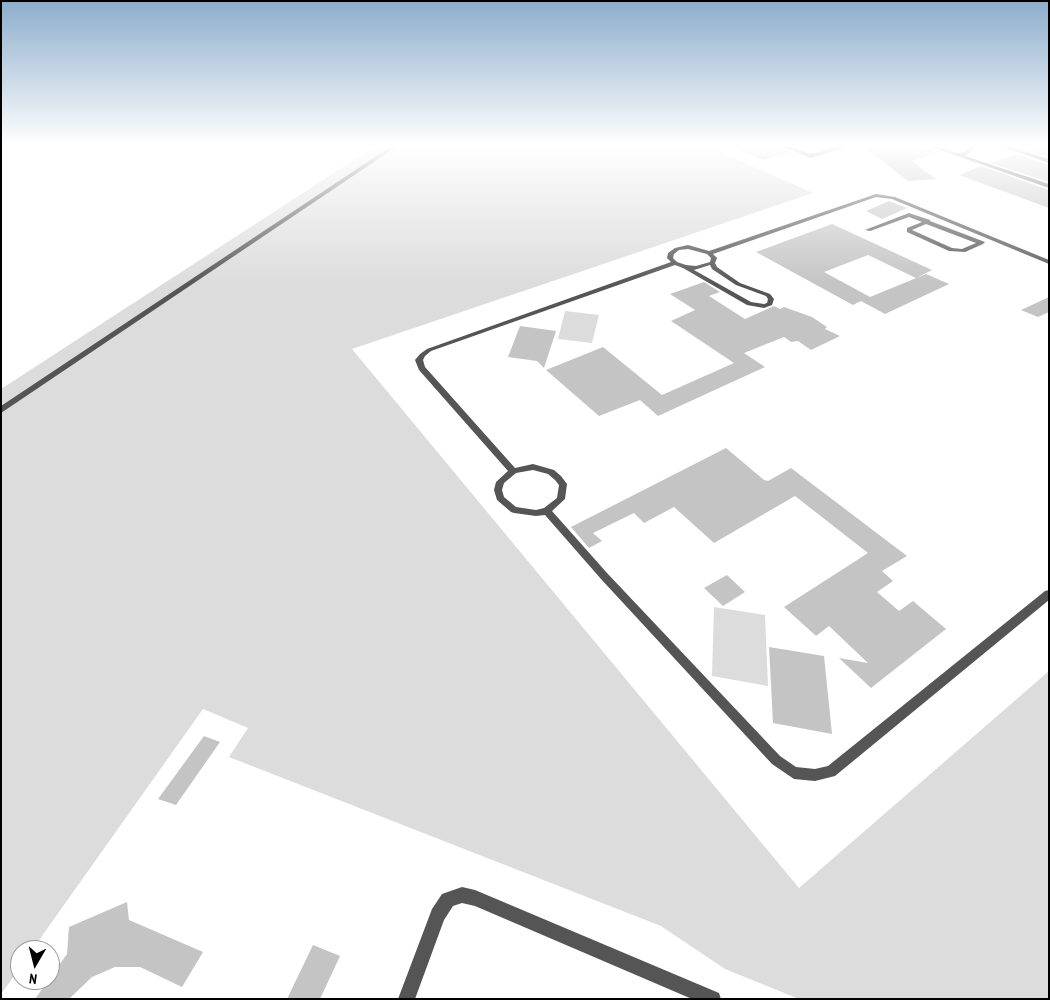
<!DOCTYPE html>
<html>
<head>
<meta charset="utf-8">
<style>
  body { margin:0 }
  #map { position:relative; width:1050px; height:1000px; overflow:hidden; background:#fff; font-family:"PT Sans Narrow",sans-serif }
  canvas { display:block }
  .frame { position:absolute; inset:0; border:2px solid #000; pointer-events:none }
  .north { position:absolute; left:10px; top:940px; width:50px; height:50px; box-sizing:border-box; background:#fff; border:1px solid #999; border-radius:50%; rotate:188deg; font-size:14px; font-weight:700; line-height:20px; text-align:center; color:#000 }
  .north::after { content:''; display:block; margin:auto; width:18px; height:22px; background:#000; clip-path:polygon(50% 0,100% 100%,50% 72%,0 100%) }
</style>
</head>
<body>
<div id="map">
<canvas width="1050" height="1000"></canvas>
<div class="frame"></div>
<div class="north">N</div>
</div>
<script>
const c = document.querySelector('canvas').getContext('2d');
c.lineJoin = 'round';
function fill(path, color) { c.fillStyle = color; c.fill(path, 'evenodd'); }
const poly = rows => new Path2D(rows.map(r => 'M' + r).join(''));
const green = poly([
  [377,145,704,145,813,193,352,349,799,888,1049,671,1049,999,799,999,725,969,661,926,229,757,248,728,203,709,32,950,20,950,20,968,1,994,1,389],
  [565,311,599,315,592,343,558,339],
  [714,607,765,615,768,686,712,676]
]);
const building = poly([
  [728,145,776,145,791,152,763,160],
  [862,145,915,145,938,153,912,161,936,179,908,181],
  [1039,145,1049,145,1049,157,1026,150],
  [1016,154,1049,165,1049,182,991,163],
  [981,166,1049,190,1049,208,959,175],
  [889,201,907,208,882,219,866,211],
  [832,224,932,270,916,278,868,255,824,272,870,297,926,274,949,284,885,314,861,301,853,305,756,252],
  [704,282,720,292,709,296,745,319,774,306,780,309,784,307,812,317,827,327,825,329,840,336,811,350,798,341,791,342,784,337,744,353,765,367,658,416,640,400,599,416,546,370,603,347,662,395,734,363,671,321,695,310,670,294],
  [1049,297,1049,312,1038,317,1021,310],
  [520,326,556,331,544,368,537,361,508,357],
  [726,448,764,480,768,481,791,468,907,556,882,571,893,581,877,592,899,611,913,601,946,629,871,688,839,658,868,663,829,626,816,636,784,607,868,553,795,496,714,543,674,507,644,523,634,513,593,533,602,541,589,548,571,527],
  [727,575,745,592,723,606,704,588],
  [769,647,824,656,832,734,773,723],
  [204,736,220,742,176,805,158,799],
  [127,902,129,920,203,952,182,987,140,967,115,967,92,977,69,999,35,999,67,954,69,927],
  [313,945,340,956,320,999,287,999]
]);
const lane = poly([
  [876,194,895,197,1049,260,1049,264,892,199,876,197,713,254,717,258,715,263,717,267,740,283,770,294,774,299,772,305,764,308,747,305,683,268,675,265,431,351,425,356,423,360,425,367,515,468,533,464,554,470,561,476,567,484,565,499,552,511,607,573,780,756,796,767,815,769,828,766,1045,591,1049,590,1049,600,835,776,815,781,794,779,772,764,601,579,545,515,536,516,514,513,511,512,497,500,494,490,496,482,508,471,419,370,415,360,420,354,427,349,671,262,667,258,668,253,675,248,688,245,709,251,876,194],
  [688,249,707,254,711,258,710,262,696,266,686,265,677,262,673,258,674,254,679,250,688,249],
  [710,265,712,269,736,285,766,296,768,299,767,303,764,304,751,302,694,270,710,265],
  [533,470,548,474,555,480,559,485,557,498,544,508,536,510,516,507,504,497,502,490,504,483,516,473,533,470],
  [909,213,930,220,930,221,985,242,983,244,965,252,949,251,907,232,907,228,922,222,909,217,870,231,865,230,909,213],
  [926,224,976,243,962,249,952,248,912,230,926,224]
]);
const street = poly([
  [393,145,399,145,1,413,1,406,393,145],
  [778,145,786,145,811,154,844,145,853,145,811,158,778,145],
  [926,145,934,145,957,153,964,152,973,145,979,145,965,156,1049,184,1049,188,926,145],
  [997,145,1005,145,1049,159,1049,163,997,145],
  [462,887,475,890,719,993,721,999,692,999,475,906,462,903,453,906,444,920,415,999,398,999,432,909,442,894,462,887]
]);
fill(green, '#dcdcdc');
fill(building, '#c4c4c4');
fill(lane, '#555');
fill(street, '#555');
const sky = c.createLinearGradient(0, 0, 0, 285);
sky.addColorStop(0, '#8cadcc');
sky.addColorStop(0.51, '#fff');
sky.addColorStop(1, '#ffffff00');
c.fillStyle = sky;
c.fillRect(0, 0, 1050, 285);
</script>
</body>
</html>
